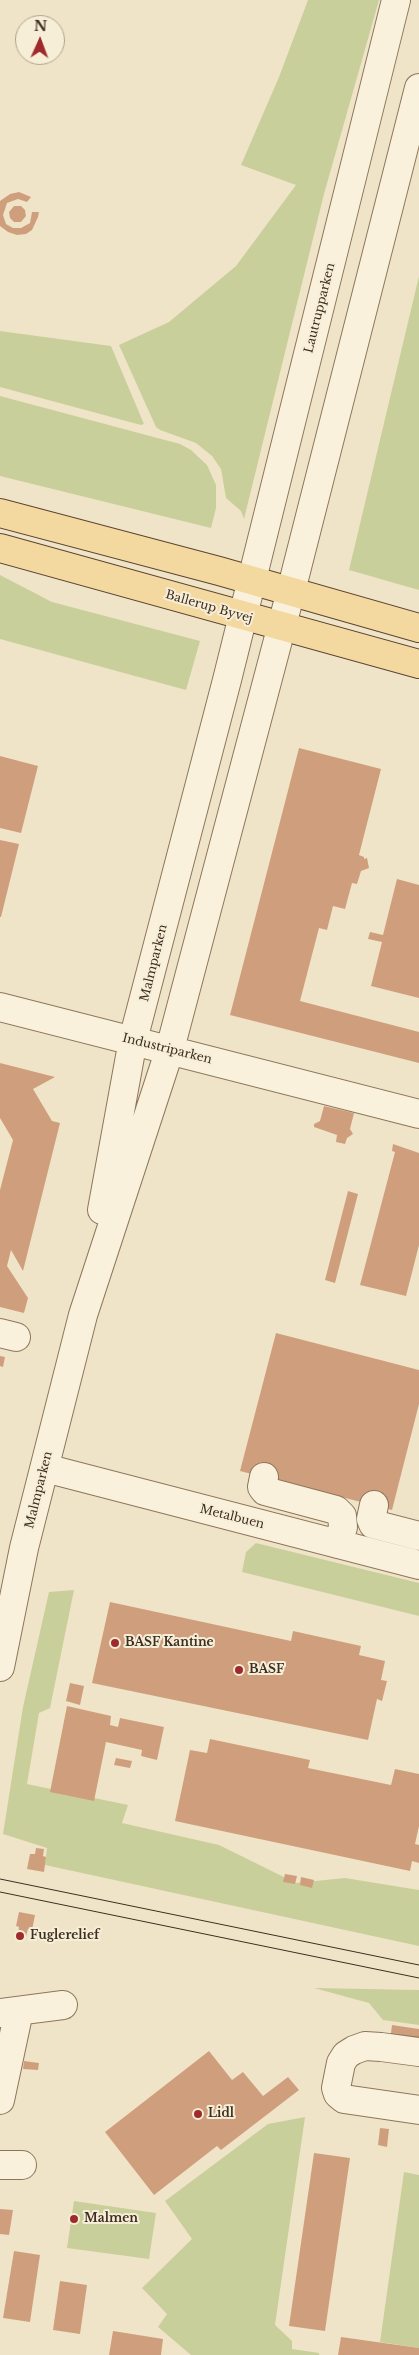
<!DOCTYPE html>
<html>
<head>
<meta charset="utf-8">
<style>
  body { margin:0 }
  #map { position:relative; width:419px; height:2355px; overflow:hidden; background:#f0e4c8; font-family:"Libre Baskerville",serif }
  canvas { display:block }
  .north { position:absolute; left:15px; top:15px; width:50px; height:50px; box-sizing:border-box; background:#f7eed8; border:1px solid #ada18e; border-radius:50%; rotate:2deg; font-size:14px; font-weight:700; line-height:20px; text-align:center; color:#3d2e20 }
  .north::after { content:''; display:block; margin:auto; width:18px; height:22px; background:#9e2a2b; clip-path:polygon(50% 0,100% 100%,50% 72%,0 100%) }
</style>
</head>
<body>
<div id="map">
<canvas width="419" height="2355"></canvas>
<div class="north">N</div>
</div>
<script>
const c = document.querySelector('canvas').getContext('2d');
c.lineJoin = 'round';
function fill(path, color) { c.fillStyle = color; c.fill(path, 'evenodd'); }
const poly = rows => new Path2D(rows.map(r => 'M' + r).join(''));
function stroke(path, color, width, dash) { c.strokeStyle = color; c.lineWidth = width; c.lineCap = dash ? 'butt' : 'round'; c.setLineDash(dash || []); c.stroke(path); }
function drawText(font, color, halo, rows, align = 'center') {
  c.font = font + ' "Libre Baskerville",serif'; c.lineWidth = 4; c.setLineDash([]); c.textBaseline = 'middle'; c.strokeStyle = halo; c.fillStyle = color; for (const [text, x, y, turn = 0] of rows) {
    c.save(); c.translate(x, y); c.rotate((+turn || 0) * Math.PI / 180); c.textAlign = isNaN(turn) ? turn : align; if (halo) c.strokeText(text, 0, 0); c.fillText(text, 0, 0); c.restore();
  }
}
const green = poly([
  [308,0,379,0,324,194,244,519,241,511,226,498,221,469,212,456,196,443,160,430,156,427,119,345,169,322,236,266,296,185,241,165,279,77],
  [419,276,419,590,349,570],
  [0,331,111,346,144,424,141,425,0,387],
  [0,396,180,444,191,450,207,465,216,485,216,508,211,528,0,476],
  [0,575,52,602,200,641,186,690,0,639],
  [256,1543,419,1583,419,1616,242,1572,246,1552],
  [74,1590,50,1708,39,1713,27,1784,128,1805,122,1823,219,1845,296,1883,345,1878,419,1890,419,1946,45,1865,47,1848,3,1834,23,1707,49,1592],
  [314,1988,419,1990,419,2025,383,2020,369,2003],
  [305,2117,275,2325,292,2341,292,2349,319,2353,319,2355,191,2355,158,2327,167,2314,142,2288,192,2239,165,2201,268,2124],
  [404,2172,419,2175,419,2348,380,2342],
  [74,2201,156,2213,149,2259,67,2248]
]);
const building = poly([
  [19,192,31,197,27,202,18,199,7,203,3,215,6,224,13,228,21,228,30,223,32,212,39,212,38,217,32,230,26,234,17,235,8,232,0,226,0,201,10,194],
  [14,206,21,206,25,210,26,216,21,222,14,222,10,218,9,212],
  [299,748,381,769,359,855,364,857,364,859,367,858,369,868,361,871,357,884,352,883,345,909,333,906,327,930,319,928,300,1001,419,1032,419,1063,230,1015],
  [0,756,38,766,21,833,0,828],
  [0,840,19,844,1,917,0,917],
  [397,879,419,885,419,998,371,986,382,942,368,939,370,932,383,935],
  [0,1063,55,1077,33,1089,52,1121,60,1123,23,1271,11,1250,7,1266,28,1298,24,1313,0,1307,0,1190,13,1140,0,1118],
  [324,1106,354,1113,350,1129,353,1134,347,1138,345,1144,336,1142,337,1135,314,1127,314,1124,320,1121],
  [393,1144,419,1153,419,1245,406,1296,360,1285,395,1152,392,1151],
  [348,1191,358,1194,335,1283,325,1280],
  [276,1333,419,1370,419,1404,392,1510,240,1471],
  [0,1356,5,1357,3,1367,0,1366],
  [110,1602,291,1641,293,1631,361,1646,359,1655,385,1661,381,1680,387,1681,382,1701,377,1699,368,1740,92,1683],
  [70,1683,84,1686,80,1705,66,1701],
  [67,1706,111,1716,110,1725,118,1727,120,1718,164,1727,157,1760,141,1756,142,1750,106,1742,94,1801,50,1792],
  [210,1739,310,1760,308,1768,391,1785,395,1769,419,1774,419,1826,415,1844,419,1845,419,1863,412,1861,410,1871,175,1821,190,1750,207,1753],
  [116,1758,132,1761,130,1768,114,1765],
  [36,1848,44,1849,43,1856,46,1857,44,1872,27,1869,30,1854,35,1854],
  [285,1874,297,1876,295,1884,283,1882],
  [301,1877,314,1880,312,1888,300,1885],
  [19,1912,35,1915,32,1930,28,1929,26,1936,18,1935,19,1927,16,1926],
  [392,2025,419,2029,419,2045,390,2041],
  [209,2051,232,2080,243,2072,263,2096,288,2077,299,2090,221,2150,217,2146,154,2195,105,2132],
  [24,2061,39,2063,38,2070,23,2069],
  [380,2128,389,2129,387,2147,378,2145],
  [314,2153,350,2158,325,2331,289,2326],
  [0,2209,13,2210,9,2235,0,2234],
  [14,2251,40,2255,30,2322,3,2318],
  [60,2281,87,2285,80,2334,53,2330],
  [113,2331,163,2339,161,2355,109,2355],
  [341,2337,419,2348,419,2355,338,2355]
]);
const minor = poly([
  [0,1007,419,1114],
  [102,1210,133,1040,227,680,396,0],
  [0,1333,16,1337],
  [45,1468,419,1565],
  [264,1477,262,1487,265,1491,336,1510,342,1516,343,1527,338,1544],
  [374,1505,371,1519,373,1524,419,1536],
  [0,1667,24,1548,83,1315,170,1049,291,591,419,88],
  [0,2013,63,2005],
  [419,2052,381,2047,365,2046,354,2050,346,2055,341,2063,336,2088,338,2094,344,2099,419,2110],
  [0,2100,19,2011],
  [0,2165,22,2165]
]);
const major = poly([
  [0,513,219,571,419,628],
  [0,548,419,664]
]);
const tram = poly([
  [0,1879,419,1965],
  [0,1892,419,1978]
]);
const markers = [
  [115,1643,5,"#9e2a2b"],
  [239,1670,5,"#9e2a2b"],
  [20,1936,5,"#9e2a2b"],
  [198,2114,5,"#9e2a2b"],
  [74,2219,5,"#9e2a2b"]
];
const streetNames = [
  ["Lautrupparken",320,308,-76],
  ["Ballerup Byvej",209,607,16],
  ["Malmparken",154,963,-76],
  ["Industriparken",167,1049,14],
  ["Malmparken",39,1490,-76],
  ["Metalbuen",232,1517,14]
];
const poiNames = [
  ["BASF Kantine",125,1643],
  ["BASF",249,1670],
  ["Fuglerelief",30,1936],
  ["Lidl",208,2114],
  ["Malmen",84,2219]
];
fill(green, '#c9cf9b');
fill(building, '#cf9f7d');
stroke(minor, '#8d765c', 30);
stroke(major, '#5b4430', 30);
stroke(minor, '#faf1dc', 28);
stroke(major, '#f3d9a0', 28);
stroke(tram, '#3d2e20', 1);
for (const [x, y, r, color] of markers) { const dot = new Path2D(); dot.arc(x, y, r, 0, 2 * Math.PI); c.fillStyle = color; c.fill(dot); stroke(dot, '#f7eed8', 2); }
drawText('12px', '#3d2e20', '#f7eed8', streetNames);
drawText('bold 12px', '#3d2e20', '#f7eed8', poiNames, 'left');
</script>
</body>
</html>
